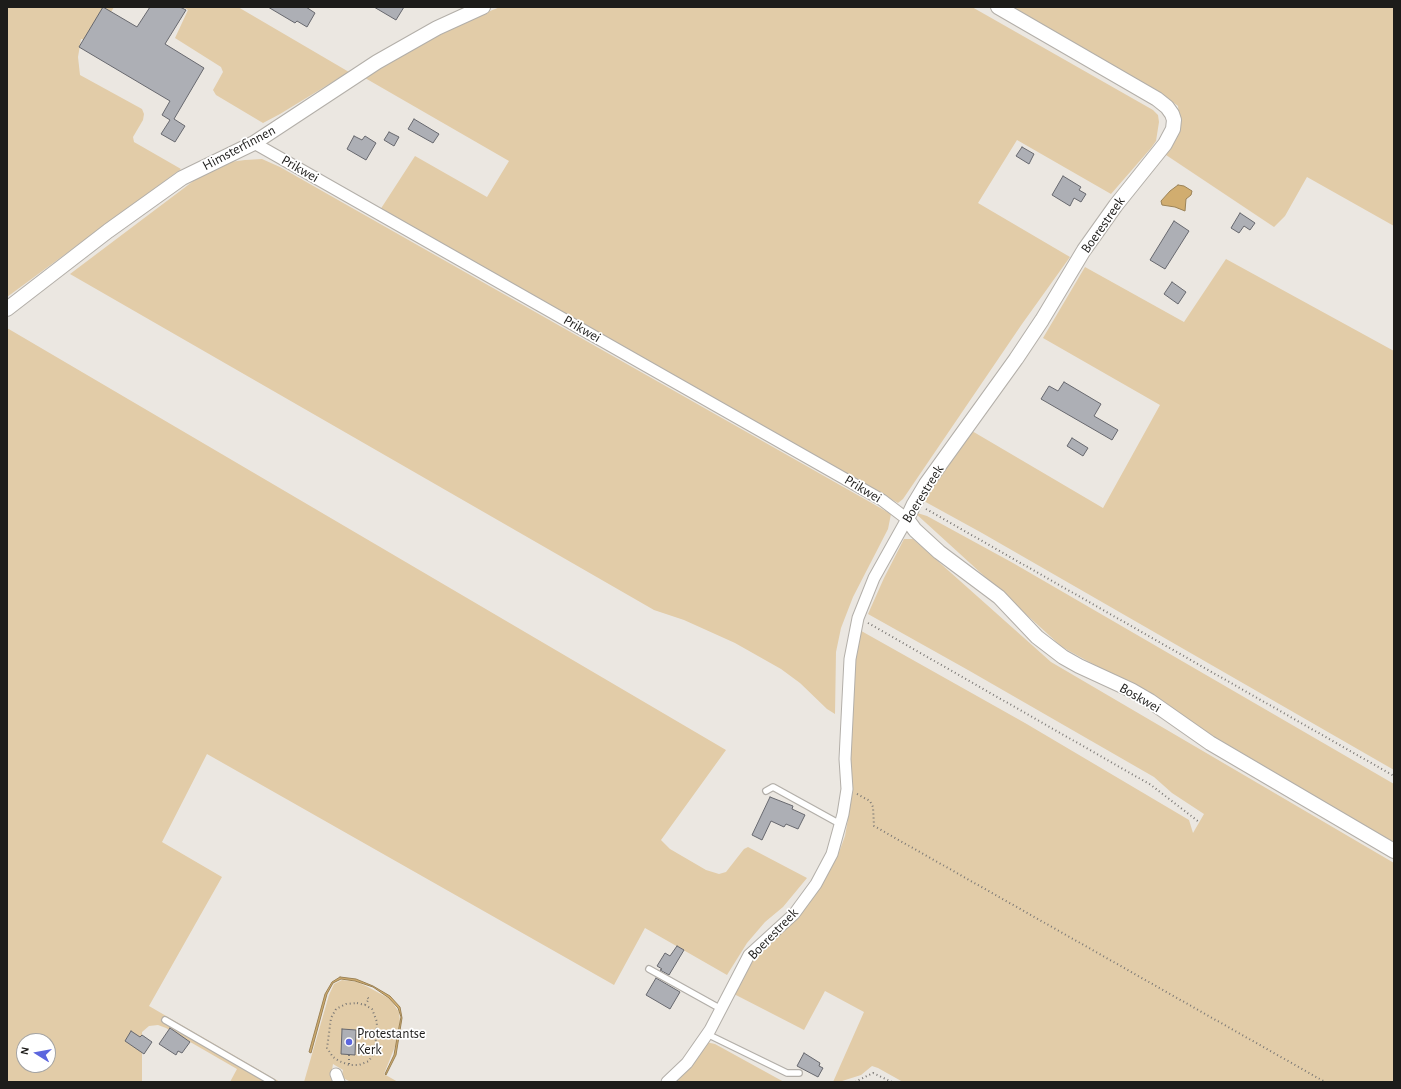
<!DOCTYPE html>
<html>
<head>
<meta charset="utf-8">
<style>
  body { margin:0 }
  #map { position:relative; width:1401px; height:1089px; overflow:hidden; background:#ebe7e1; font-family:"Alegreya Sans",sans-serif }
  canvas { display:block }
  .frame { position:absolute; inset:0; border:8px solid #1d1c1a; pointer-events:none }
  .north { position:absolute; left:16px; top:1033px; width:40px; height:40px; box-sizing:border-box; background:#fff; border:1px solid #a5a4a3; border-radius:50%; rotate:281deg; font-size:11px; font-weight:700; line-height:16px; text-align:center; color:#1d1c1a }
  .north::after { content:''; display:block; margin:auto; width:14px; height:18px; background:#5c66de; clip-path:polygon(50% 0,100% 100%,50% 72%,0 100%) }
</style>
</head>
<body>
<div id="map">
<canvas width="1401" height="1089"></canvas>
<div class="frame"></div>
<div class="north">N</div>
</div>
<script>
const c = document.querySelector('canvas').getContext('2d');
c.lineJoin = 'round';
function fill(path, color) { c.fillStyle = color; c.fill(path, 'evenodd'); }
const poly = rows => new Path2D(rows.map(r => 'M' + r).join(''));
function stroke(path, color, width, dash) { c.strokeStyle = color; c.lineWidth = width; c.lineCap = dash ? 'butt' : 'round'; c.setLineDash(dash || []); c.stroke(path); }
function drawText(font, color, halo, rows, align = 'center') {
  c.font = font + ' "Alegreya Sans",sans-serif'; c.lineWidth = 3.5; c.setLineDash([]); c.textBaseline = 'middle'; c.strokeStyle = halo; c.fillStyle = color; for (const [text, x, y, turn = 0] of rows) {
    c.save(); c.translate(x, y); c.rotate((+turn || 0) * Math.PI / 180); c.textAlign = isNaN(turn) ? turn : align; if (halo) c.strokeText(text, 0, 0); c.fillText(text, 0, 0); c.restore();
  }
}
const green = poly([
  [7,7,114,7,98,34,89,41,81,39,78,57,80,75,142,109,144,114,143,120,133,137,134,142,181,169,7,297],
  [183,7,238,7,349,72,280,114,263,123,216,95,213,90,223,72,221,67,175,38,188,10],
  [500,7,972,7,1153,110,1158,115,1159,122,1156,141,1151,148,1111,194,1017,140,978,203,1070,257,1022,324,903,499,898,503,380,210,415,156,487,197,509,161,365,78,412,48,448,28],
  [1011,7,1394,7,1394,226,1307,177,1285,216,1274,227,1163,153,1179,115,1178,106,1158,91],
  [262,159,280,167,891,514,888,529,853,597,841,628,836,652,835,714,827,709,800,683,781,669,735,643,684,620,654,610,70,274,200,176,230,162,245,160],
  [1226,259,1394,351,1394,770,982,533,922,500,972,431,1103,508,1160,405,1043,338,1085,267,1184,322],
  [7,328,726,750,661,840,670,849,706,870,719,874,726,872,744,849,748,847,807,878,783,907,765,922,747,943,727,975,645,928,614,985,207,754,162,842,222,877,149,1006,280,1082,230,1082,237,1069,166,1028,158,1025,149,1026,142,1032,142,1082,7,1082],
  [24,1041,48,1041,48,1065,24,1065],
  [914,512,927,516,1013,563,1394,784,1394,843,1208,733,1151,696,1062,647],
  [904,539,913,539,1051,662,1394,863,1394,1082,903,1082,878,1068,872,1066,861,1075,839,1082,833,1082,864,1012,825,991,804,1030,732,993,755,953,820,885,838,855,845,836,848,819,849,797,848,782,856,628,1025,723,1189,820,1193,833,1204,814,1172,793,1154,777,968,670,868,614,884,578],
  [342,980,357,982,368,987,390,999,399,1012,400,1021,396,1044,384,1074,398,1082,351,1082,343,1078,342,1075,343,1070,333,1064,331,1076,332,1082,304,1082,329,995,334,984],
  [706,1042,715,1044,784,1082,677,1082,698,1055]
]);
const water = poly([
  [1178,185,1184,186,1192,191,1191,195,1186,199,1185,211,1175,207,1162,205,1161,201,1170,191,1178,185],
  [340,977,356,979,373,986,390,996,400,1007,402,1018,396,1055,386,1075,385,1074,394,1055,399,1027,401,1017,398,1008,389,998,373,987,355,981,341,979,333,983,327,994,311,1053,309,1052,325,994,332,982,340,977]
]);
const building = poly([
  [103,7,137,27,150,7,180,7,186,10,165,44,204,68,174,119,185,126,175,142,161,134,170,120,162,115,170,101,79,47,103,7],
  [268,7,306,7,315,13,307,27,297,21,295,23,268,7],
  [374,7,404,7,396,20,374,7],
  [414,119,439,134,433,143,408,129,414,119],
  [389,132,399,137,394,146,384,140,389,132],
  [354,136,362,140,365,136,376,143,366,160,347,149,354,136],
  [1022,147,1034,154,1029,164,1016,156,1022,147],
  [1063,176,1081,187,1079,190,1086,194,1081,202,1074,198,1070,206,1052,195,1063,176],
  [1240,213,1255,223,1250,230,1244,226,1239,233,1231,228,1240,213],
  [1174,221,1189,231,1165,269,1150,260,1174,221],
  [1172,282,1186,292,1178,304,1164,294,1172,282],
  [1064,382,1101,404,1094,416,1118,430,1112,440,1041,399,1049,386,1058,391,1064,382],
  [1072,438,1088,448,1083,456,1067,446,1072,438],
  [770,797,793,806,792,809,805,815,798,829,786,824,784,827,771,821,762,840,752,835,770,797],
  [677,946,684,950,669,975,660,970,662,969,657,966,665,953,670,956,677,946],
  [656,978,680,992,670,1009,646,995,656,978],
  [170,1028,190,1042,182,1053,178,1051,176,1055,159,1044,170,1028],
  [342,1029,356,1030,355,1055,341,1054,342,1029],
  [131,1031,140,1037,142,1035,152,1042,144,1054,125,1041,131,1031],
  [804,1053,820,1063,819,1066,823,1068,818,1077,797,1066,804,1053]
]);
const path = poly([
  [926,509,1394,776],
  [868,623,1151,785,1199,822],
  [857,794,870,801,873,807,874,826,1325,1082],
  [357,1003,365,1005,372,1009,377,1022,375,1051,369,1061,359,1065,349,1065,339,1061,333,1057,327,1048,328,1041,331,1018,336,1009,346,1004,357,1003],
  [365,1005,369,999,367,997],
  [349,1055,349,1065],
  [855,1082,873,1073,892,1082]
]);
const service = poly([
  [766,791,773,787,840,824],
  [649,969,721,1009],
  [165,1020,272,1082],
  [707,1034,787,1073,799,1073]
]);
const minor = poly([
  [254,143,882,500,907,519,874,578,858,618,850,659,845,759,847,789,843,814,832,854,816,884,794,914,749,955,710,1030,687,1063,667,1082],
  [336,1074,339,1082]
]);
const tertiary = poly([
  [998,7,1157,99,1167,107,1172,114,1174,120,1173,129,1165,144,1116,205,1084,250,1042,320,1016,359,926,484,914,504,907,519,915,530,939,552,999,597,1037,637,1063,657,1079,666,1131,690,1150,701,1210,743,1394,851],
  [7,309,108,231,182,178,254,143,377,62,437,28,483,7]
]);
const markers = [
  [349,1042,4,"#5c66de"]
];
const streetNames = [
  ["Himsterfinnen",239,148,-28],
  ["Prikwei",300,169,30],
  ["Boerestreek",1103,225,-55],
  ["Prikwei",582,329,30],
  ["Prikwei",863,489,31],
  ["Boerestreek",923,494,-58],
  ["Boskwei",1140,698,30],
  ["Boerestreek",773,934,-46]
];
const poiNames = [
  ["Protestantse",357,1034],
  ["Kerk",357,1050]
];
fill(green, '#e2cca8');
fill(water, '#d1ad6f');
stroke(water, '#9b8256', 1);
fill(building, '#adafb5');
stroke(building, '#67686e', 1);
stroke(service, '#b3afa9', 8);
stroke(minor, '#b3afa9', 13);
stroke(tertiary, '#b3afa9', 16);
stroke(path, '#7b7875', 2, [1, 3]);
stroke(service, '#fff', 5.5);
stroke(minor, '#fff', 11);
stroke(tertiary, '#fff', 14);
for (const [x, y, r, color] of markers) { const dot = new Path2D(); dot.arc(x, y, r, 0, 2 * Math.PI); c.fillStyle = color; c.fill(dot); stroke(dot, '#fff', 1.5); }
drawText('14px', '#1d1c1a', '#fff', streetNames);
drawText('14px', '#1d1c1a', '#fff', poiNames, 'left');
</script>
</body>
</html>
